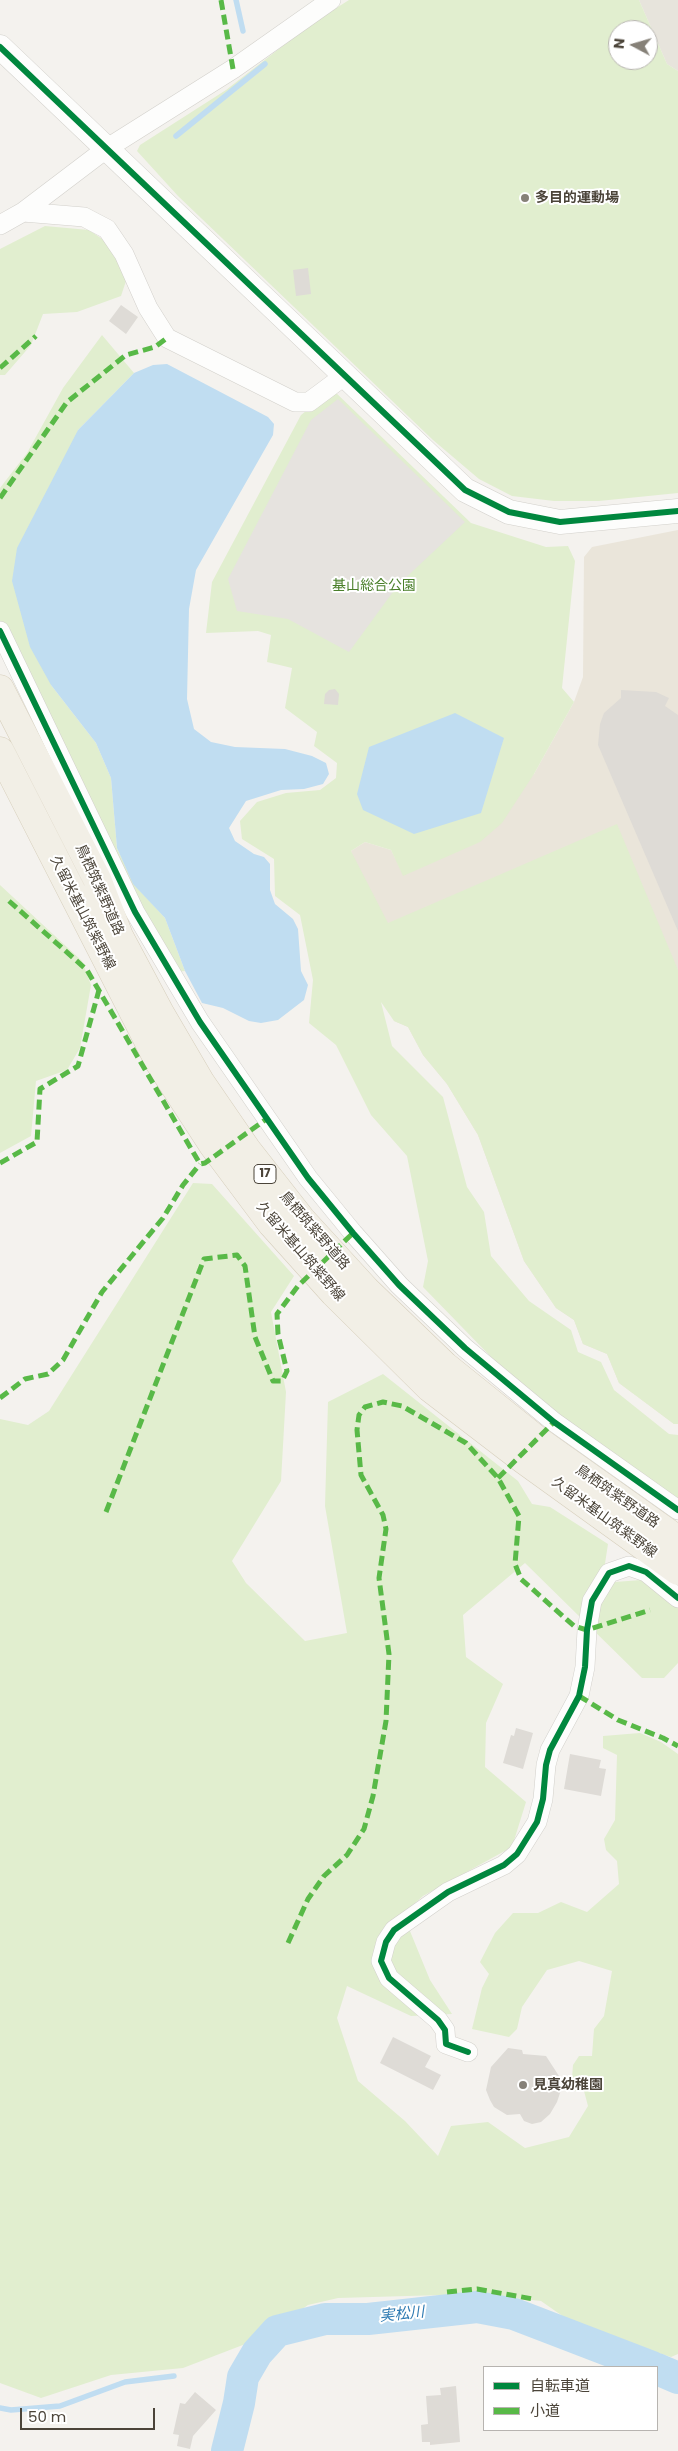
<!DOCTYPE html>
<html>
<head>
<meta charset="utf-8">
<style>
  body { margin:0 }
  #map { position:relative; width:678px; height:2451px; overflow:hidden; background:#f4f2ee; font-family:Poppins,"Noto Sans JP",sans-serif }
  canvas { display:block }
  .legend { position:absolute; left:483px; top:2366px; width:175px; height:65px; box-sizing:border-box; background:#fff; border:1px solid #b7b4b0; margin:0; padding:6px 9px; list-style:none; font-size:15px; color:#4b4439 }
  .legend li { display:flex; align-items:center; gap:10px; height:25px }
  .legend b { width:25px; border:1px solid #b7b4b0 }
  .north { position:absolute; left:608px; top:20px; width:50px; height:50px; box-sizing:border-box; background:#fff; border:1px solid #b7b4b0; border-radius:50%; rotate:276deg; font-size:14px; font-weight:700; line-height:20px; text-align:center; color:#4b4439 }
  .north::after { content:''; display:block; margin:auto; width:18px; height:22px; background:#868178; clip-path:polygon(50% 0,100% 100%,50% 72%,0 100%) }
  .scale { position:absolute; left:20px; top:2408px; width:135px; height:22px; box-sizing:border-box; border:2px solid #4b4439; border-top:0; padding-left:6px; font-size:15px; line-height:18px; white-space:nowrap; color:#4b4439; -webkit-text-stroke:4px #fff; paint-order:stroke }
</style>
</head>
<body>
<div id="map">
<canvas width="678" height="2451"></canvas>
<ul class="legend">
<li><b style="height:6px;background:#00873e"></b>自転車道</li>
<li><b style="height:6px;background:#58b947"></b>小道</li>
</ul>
<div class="north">N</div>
<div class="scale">50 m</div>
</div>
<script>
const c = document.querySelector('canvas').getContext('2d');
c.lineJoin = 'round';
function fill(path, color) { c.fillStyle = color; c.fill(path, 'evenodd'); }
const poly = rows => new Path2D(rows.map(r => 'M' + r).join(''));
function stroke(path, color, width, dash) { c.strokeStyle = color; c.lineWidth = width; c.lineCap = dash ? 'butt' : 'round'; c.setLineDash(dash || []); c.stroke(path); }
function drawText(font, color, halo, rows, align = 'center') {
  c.font = font + ' Poppins,"Noto Sans JP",sans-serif'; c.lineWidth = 4; c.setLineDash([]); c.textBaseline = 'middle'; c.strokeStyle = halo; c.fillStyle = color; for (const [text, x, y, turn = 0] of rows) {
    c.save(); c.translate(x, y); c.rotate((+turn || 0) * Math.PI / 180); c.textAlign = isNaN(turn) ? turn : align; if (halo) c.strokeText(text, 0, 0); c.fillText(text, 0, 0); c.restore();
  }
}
const residential = poly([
  [639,0,678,0,678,71,667,64]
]);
const education = poly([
  [678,530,678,1424,674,1424,619,1383,607,1354,583,1344,574,1320,556,1308,524,1261,478,1135,447,1084,423,1055,408,1027,394,1021,351,851,365,842,391,850,404,875,534,774,574,702,583,677,584,557,592,547]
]);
const green = poly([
  [349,0,639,0,667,64,678,71,678,493,599,501,554,501,512,496,479,479,433,440,178,196,137,151,140,145,226,90,311,24],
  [618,30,648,30,648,60,618,60],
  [45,226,89,230,108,243,127,278,121,296,77,312,43,314,31,345,5,375,0,375,0,249],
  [102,335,134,373,78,430,51,685,96,743,111,778,117,848,134,884,165,918,185,971,165,973,0,647,0,488,27,453,63,388],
  [333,390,471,523,546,547,568,546,575,561,562,688,574,702,534,774,502,823,480,842,403,876,391,850,365,842,351,851,388,923,617,824,678,970,678,1424,674,1424,619,1383,607,1354,583,1344,574,1320,556,1308,524,1261,478,1135,447,1084,423,1055,408,1027,394,1021,381,1002,392,1046,443,1097,467,1187,484,1212,491,1256,529,1301,571,1330,578,1352,601,1362,614,1390,669,1434,678,1435,678,1500,577,1431,495,1361,423,1287,428,1261,407,1156,371,1115,336,1045,309,1023,313,980,300,915,275,896,274,859,242,839,240,821,257,802,286,793,320,790,336,778,337,763,314,746,317,732,285,708,292,668,267,662,271,635,258,631,206,633,212,582,301,415],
  [0,885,82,961,91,985,80,1048,67,1070,36,1081,31,1136,0,1153],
  [193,1183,212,1184,294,1276,271,1312,286,1392,281,1481,232,1561,246,1583,305,1641,347,1633,325,1506,328,1402,383,1374,518,1481,532,1504,550,1507,608,1544,602,1583,641,1580,678,1607,678,1663,664,1678,642,1678,525,1563,463,1615,466,1657,503,1684,486,1723,485,1767,526,1802,512,1847,423,1896,403,1914,430,1980,452,2014,411,2016,347,1986,337,2018,358,2081,405,2121,438,2156,451,2126,488,2122,525,2148,569,2137,588,2106,584,2091,575,2091,572,2078,573,2065,579,2056,592,2056,594,2029,604,2016,612,1971,579,1961,547,1970,522,2007,517,2029,509,2037,472,2029,482,1988,489,1974,480,1962,495,1933,513,1913,538,1913,561,1902,587,1912,619,1884,617,1861,606,1850,604,1839,615,1820,617,1755,603,1748,603,1736,640,1733,661,1742,678,1754,678,2354,671,2357,584,2331,541,2301,477,2294,338,2298,308,2305,261,2338,183,2368,111,2375,41,2398,0,2383,0,1419,28,1425,49,1411]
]);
const parking = poly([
  [338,399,465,522,398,585,349,652,288,619,237,611,228,579,311,420]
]);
const water = poly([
  [167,364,268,417,274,424,273,435,196,570,189,609,187,699,194,729,211,742,235,747,285,749,312,756,326,763,329,774,323,784,304,789,281,790,246,801,229,828,235,841,254,854,264,857,270,864,270,890,275,904,293,919,298,929,301,971,308,985,304,1000,278,1020,261,1023,249,1021,223,1008,202,1003,185,971,165,918,133,884,117,848,111,778,96,743,51,685,30,647,12,581,17,548,78,430,134,373,153,365],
  [455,713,504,738,481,813,414,834,363,810,357,794,369,747]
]);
const stream = poly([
  [236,0,243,31],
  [176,136,265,64],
  [0,2408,11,2410,60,2406,125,2382,174,2376]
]);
const river = poly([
  [657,2369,678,2378],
  [227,2451,239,2403,243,2377,257,2353,277,2331,325,2319,368,2319,477,2307,514,2314,652,2367]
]);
const building = poly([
  [308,268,311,294,296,296,293,270],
  [121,305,138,317,126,334,109,321],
  [335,689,339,694,338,705,324,704,325,694,329,690],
  [621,690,656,692,669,698,665,706,678,715,678,931,598,745,600,724,604,713,621,698],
  [516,1728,533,1733,523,1769,503,1763,511,1735,514,1736],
  [570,1754,601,1760,599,1768,606,1769,601,1796,564,1789],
  [393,2037,431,2056,425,2067,441,2075,433,2090,380,2063],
  [508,2048,522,2050,523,2054,546,2056,559,2076,561,2090,557,2102,550,2114,541,2122,532,2124,524,2121,520,2114,507,2115,494,2107,490,2100,486,2090,491,2067],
  [456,2386,460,2442,430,2445,430,2442,422,2442,421,2425,428,2424,426,2396,441,2395,440,2388],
  [195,2392,216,2410,193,2436,190,2449,177,2446,179,2435,173,2434,180,2403,185,2404]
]);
const minor = poly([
  [23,212,84,217,107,229,124,254,148,308,167,338,295,402,309,402,344,376],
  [0,225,23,212,106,149,233,69,331,0],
  [0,631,135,912,200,1022,308,1178,353,1233,399,1285,465,1348,554,1422,678,1510],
  [468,2052,446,2044,445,2030,438,2020,389,1978,381,1961,386,1942,394,1930,448,1892,504,1865,517,1854,537,1822,543,1799,546,1765,550,1750,579,1696,585,1667,587,1630,592,1601,609,1573,629,1566,646,1572,678,1598]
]);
const tertiary = poly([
  [0,47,465,490,509,512,560,522,678,511]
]);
const primary = poly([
  [0,689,97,879,119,936,160,1013,201,1083,247,1150,301,1219,366,1290,445,1366,537,1440,678,1540],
  [0,751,159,1062,213,1145,272,1224,334,1293,430,1388,524,1460,678,1571]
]);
const quiet = poly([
  [221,0,233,69],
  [0,368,36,336],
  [0,498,67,402,126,355,155,347,167,338],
  [9,901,87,970,200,1164,205,1163,265,1120],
  [0,1163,37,1142,40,1089,78,1066,99,990],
  [0,1398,25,1379,48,1374,63,1360,102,1292,163,1218,183,1185,200,1164],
  [498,1478,554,1422],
  [106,1512,204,1259,237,1255,245,1266,255,1337,273,1381,282,1381,287,1371,278,1334,277,1314,298,1286,353,1233],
  [579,1696,618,1720,663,1738,678,1746],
  [288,1943,308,1899,324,1876,347,1855,364,1829,373,1796,386,1721,389,1654,379,1578,386,1529,383,1515,361,1475,357,1430,359,1415,365,1407,383,1402,402,1406,466,1443,498,1478,519,1516,515,1564,521,1579,574,1626,587,1630,650,1610],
  [447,2292,477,2289,533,2299]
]);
const cycleway = poly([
  [0,47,465,490,509,512,560,522,678,511],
  [0,631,135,912,200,1022,308,1178,353,1233,399,1285,465,1348,554,1422,678,1510],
  [468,2052,446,2044,445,2030,438,2020,389,1978,381,1961,386,1942,394,1930,448,1892,504,1865,517,1854,537,1822,543,1799,546,1765,550,1750,579,1696,585,1667,587,1630,592,1601,609,1573,629,1566,646,1572,678,1598]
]);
const markers = [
  [525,198,5,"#868178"],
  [523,2085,5,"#868178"]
];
const shields = [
  [265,1174,22]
];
const shieldNames = [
  ["17",265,1174]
];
const poiNames = [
  ["多目的運動場",535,198],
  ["見真幼稚園",533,2085]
];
const parkNames = [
  ["基山総合公園",374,586]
];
const streetNames = [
  ["鳥栖筑紫野道路",99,890,66],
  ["久留米基山筑紫野線",82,913,63],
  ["鳥栖筑紫野道路",314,1231,49],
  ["久留米基山筑紫野線",300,1252,49],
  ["鳥栖筑紫野道路",617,1497,35],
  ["久留米基山筑紫野線",604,1518,36]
];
const waterNames = [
  ["実松川",402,2315,-6]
];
fill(residential, '#e7e4dc');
fill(education, '#eae5da');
fill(green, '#e1eecf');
fill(parking, '#e6e3df');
fill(water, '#c0ddf1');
stroke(stream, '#c0ddf1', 5.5);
stroke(river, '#c0ddf1', 32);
fill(building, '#dedbd6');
stroke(minor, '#d2d0cb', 20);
stroke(tertiary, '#d2d0cb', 25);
stroke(primary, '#d6cebb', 29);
stroke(minor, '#fdfdfc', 19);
stroke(tertiary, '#fdfdfc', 24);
stroke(primary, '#f2efe6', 28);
stroke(quiet, '#58b947', 5, [10, 5]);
stroke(cycleway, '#00873e', 6);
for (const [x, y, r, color] of markers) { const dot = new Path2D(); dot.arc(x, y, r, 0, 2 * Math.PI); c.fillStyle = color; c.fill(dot); stroke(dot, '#fff', 2); }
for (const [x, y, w] of shields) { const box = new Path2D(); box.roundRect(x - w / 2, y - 9.5, w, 19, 4); c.fillStyle = '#fff'; c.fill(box); stroke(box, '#4b4439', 1); }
drawText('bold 12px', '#4b4439', null, shieldNames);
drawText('bold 14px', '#4b4439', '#fff', poiNames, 'left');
drawText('14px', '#4a7f2a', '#fff', parkNames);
drawText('14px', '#4b4439', '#fff', streetNames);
drawText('italic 15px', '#2e7ab2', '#fff', waterNames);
</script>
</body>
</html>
